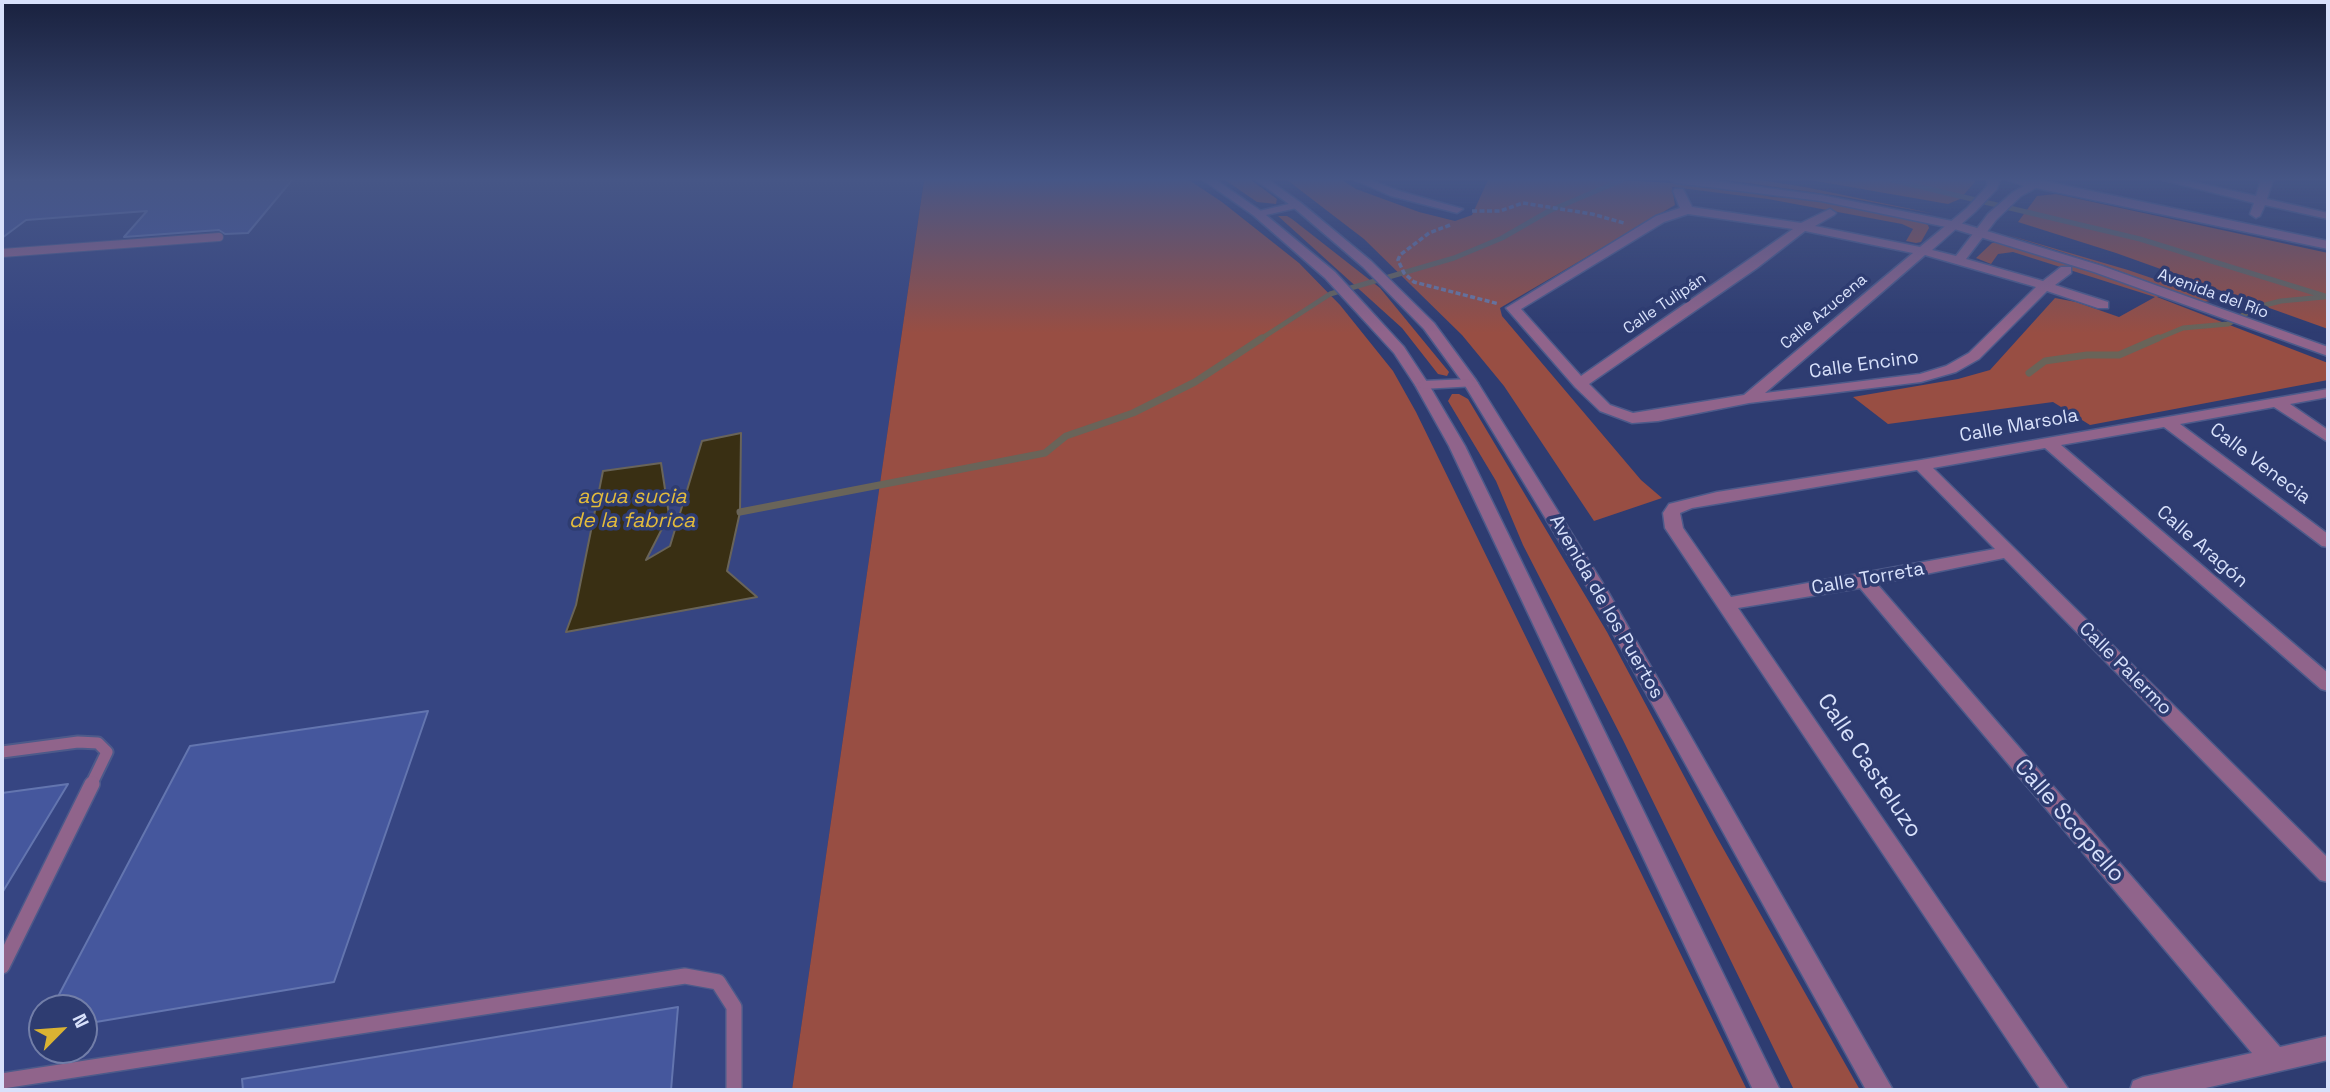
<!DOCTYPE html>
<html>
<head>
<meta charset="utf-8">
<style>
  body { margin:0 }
  #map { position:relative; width:2330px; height:1092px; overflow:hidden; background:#2e3c71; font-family:"Space Grotesk",sans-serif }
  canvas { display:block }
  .frame { position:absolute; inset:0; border:4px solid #d8e1fb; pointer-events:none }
  .north { position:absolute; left:28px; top:994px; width:70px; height:70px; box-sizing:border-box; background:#2e3c71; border:2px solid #727ea8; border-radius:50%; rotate:65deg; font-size:19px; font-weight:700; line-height:28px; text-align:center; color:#d8e1fb }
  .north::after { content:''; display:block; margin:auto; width:24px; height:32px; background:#dab333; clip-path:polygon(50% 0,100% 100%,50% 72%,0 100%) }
</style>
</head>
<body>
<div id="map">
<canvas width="2330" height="1092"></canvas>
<div class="frame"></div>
<div class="north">N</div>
</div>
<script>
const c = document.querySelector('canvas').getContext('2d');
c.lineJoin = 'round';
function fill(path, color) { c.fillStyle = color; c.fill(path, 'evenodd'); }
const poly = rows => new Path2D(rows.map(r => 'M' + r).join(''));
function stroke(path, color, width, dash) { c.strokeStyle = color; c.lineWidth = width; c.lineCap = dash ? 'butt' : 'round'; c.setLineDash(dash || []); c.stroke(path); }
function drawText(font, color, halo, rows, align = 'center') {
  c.font = font + ' "Space Grotesk",sans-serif'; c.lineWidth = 7; c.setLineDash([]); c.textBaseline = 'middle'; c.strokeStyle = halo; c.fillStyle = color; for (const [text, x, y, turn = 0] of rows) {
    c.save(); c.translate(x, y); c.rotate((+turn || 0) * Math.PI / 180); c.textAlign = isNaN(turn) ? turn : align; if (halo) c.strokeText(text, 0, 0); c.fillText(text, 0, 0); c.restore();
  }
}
const built = poly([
  [2,180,924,180,792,1090,2,1090],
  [42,1008,84,1008,84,1050,42,1050]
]);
const green = poly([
  [924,180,1189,180,1222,202,1299,263,1340,305,1393,371,1416,412,1747,1090,792,1090],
  [1225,180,1251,180,1277,199,1276,204,1257,202],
  [1287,180,1342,180,1356,189,1419,212,1455,221,1472,215,1488,180,1618,180,1711,185,1773,197,1814,199,1919,220,1928,225,1929,228,1921,242,1916,243,1906,241,1913,229,1902,224,1768,199,1672,187,1675,205,1500,308,1502,316,1641,480,1662,498,1594,521,1504,386,1462,335,1364,239],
  [1726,180,1760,180,1805,187,1935,214,1839,196],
  [1810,180,1974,180,1975,182,1960,199,1948,204],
  [2056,194,2328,253,2328,329,2116,253,2018,222,2037,196],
  [1278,216,1287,216,1292,219,1380,288,1449,372,1447,376,1438,374,1402,328],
  [2005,234,2128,270,2207,297,2210,301,2204,302,2100,264],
  [1992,243,1999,243,2069,262,2162,294,2157,297,2328,363,2328,380,2090,425,2053,402,1888,424,1853,397,1958,379,1990,370,2055,298,2076,302,2119,317,2155,297,2013,252,1998,254,1991,264,1976,258],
  [1452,394,1459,394,1468,399,1607,632,1715,834,1860,1090,1794,1090,1623,740,1523,545,1496,481,1448,401]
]);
const water = poly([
  [741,433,740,512,727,571,757,597,566,632,576,605,603,471,661,463,669,515,646,560,670,546,702,441,741,433]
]);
const streamFar1 = poly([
  [1892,180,2140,239,2328,297],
  [1259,340,1330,294,1454,258,1502,238,1549,211,1622,180],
  [2154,340,2183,328,2228,324,2257,307,2281,301,2324,297]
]);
const stream = poly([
  [2029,373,2045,361,2087,355,2119,355,2158,338],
  [740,512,1045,453,1066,436,1133,413,1195,382,1262,338]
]);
const building = poly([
  [2,180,292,180,248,233,225,234,219,230,124,237,147,211,26,220,2,238,2,180],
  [428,711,334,982,84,1024,84,1008,52,1008,190,746,428,711],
  [68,784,2,893,2,793,68,784],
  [678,1007,671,1090,243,1090,242,1079,678,1007]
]);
const path = poly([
  [1472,211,1500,211,1523,203,1592,214,1624,223],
  [1450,225,1429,233,1400,255,1398,260,1404,273,1414,282,1499,304]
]);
const serviceFar2 = poly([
  [2,253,219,237]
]);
const serviceFar1 = poly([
  [2,752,78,742,98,743,107,752,91,785]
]);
const service = poly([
  [2,966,92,784],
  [2,1081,685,976,718,982,734,1007,734,1090]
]);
const minor = poly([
  [1203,180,1216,180,1261,211,1335,272,1404,347,1429,385,1465,446,1780,1090,1753,1090,1449,446,1415,385,1394,353,1325,278,1253,215,1203,180],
  [1256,180,1269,180,1301,203,1371,261,1434,323,1476,380,1607,590,1893,1090,1866,1090,1589,590,1464,384,1424,329,1363,267,1293,207,1256,180],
  [1355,180,1370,180,1399,191,1463,209,1457,213,1391,196,1355,180],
  [1988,180,2000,180,1997,189,1975,212,1932,250,1956,256,1988,214,2013,192,2024,186,2008,180,2039,180,2328,241,2328,249,2036,188,2021,196,1996,220,1966,259,2043,281,2061,267,2071,267,2071,273,2055,285,2108,302,2108,308,2098,308,2047,291,1979,359,1956,372,1921,382,1749,403,1658,421,1632,423,1600,411,1575,387,1506,308,1656,216,1680,208,1673,191,1675,189,1683,189,1692,207,1801,223,1830,209,1836,213,1834,215,1815,226,1920,247,1967,208,1987,186,1988,180],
  [1688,214,1793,229,1581,376,1521,309,1664,222,1688,214],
  [1805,231,1913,253,1744,395,1633,413,1610,405,1589,384,1757,268,1805,231],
  [1925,255,2036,287,1969,353,1946,366,1920,374,1765,393,1925,255],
  [2163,180,2184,180,2256,196,2261,180,2273,180,2267,199,2328,213,2328,219,2265,205,2260,216,2256,218,2250,214,2254,203,2163,180],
  [2328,389,2328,397,2290,404,2328,430,2328,442,2274,407,2180,424,2328,534,2328,547,2322,546,2164,427,2061,445,2328,673,2328,691,2321,689,2045,448,1933,468,2328,858,2328,882,2320,880,2004,558,1877,584,2280,1047,2328,1036,2328,1060,2197,1090,2130,1090,2133,1081,2143,1077,2252,1053,1860,588,1738,608,2069,1090,2041,1090,1665,528,1663,513,1669,504,1717,492,1921,460,2328,389],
  [1917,470,1995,549,1731,597,1683,528,1680,513,1692,508,1917,470]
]);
const tertiary = poly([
  [1671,180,1705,180,1821,195,1957,222,2102,266,2328,347,2328,356,2094,272,1951,228,1821,201,1676,183,1671,180],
  [1297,202,1301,203,1301,207,1257,217,1251,213,1297,202],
  [1471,379,1478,383,1476,386,1422,389,1415,385,1422,381,1471,379]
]);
const farStreetnames = [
  ["Avenida del Río",2213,294,20],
  ["Calle Tulipán",1665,304,-34],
  ["Calle Azucena",1824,312,-40]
];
const streetNames = [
  ["Calle Encino",1864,365,-8],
  ["Calle Marsola",2019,426,-10],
  ["Calle Venecia",2260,464,37],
  ["Calle Aragón",2202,547,41],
  ["Calle Torreta",1868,579,-10],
  ["Avenida de los Puertos",1606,607,60],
  ["Calle Palermo",2125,669,45]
];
const waterNames = [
  ["agua sucia",632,497],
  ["de la fabrica",632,521]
];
const nearStreetnames = [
  ["Calle Casteluzo",1869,766,56],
  ["Calle Scopello",2069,821,49]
];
fill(built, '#364582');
fill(green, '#984e43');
fill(water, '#392f13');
stroke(water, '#696459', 2);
stroke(streamFar1, '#696459', 5);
stroke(stream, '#696459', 7);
fill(building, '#45579d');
stroke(building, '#6375af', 2);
stroke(serviceFar2, '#4d5a8a', 10);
stroke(serviceFar1, '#4d5a8a', 15);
stroke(service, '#4d5a8a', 18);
stroke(minor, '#4d5a8a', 3);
stroke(tertiary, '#4d5a8a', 3);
stroke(path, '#6d79a4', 3.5, [5, 2.5]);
stroke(serviceFar2, '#90648b', 8);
stroke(serviceFar1, '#90648b', 11);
stroke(service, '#90648b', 15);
fill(minor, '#90648b');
fill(tertiary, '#90648b');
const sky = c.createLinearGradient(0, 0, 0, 333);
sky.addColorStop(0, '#19213e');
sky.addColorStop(0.54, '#465686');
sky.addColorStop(1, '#46568600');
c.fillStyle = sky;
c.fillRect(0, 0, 2330, 333);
drawText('16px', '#d8e1fb', '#2e3c71', farStreetnames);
drawText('19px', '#d8e1fb', '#2e3c71', streetNames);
drawText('italic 21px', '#e3bb3c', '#2e3c71', waterNames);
drawText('23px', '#d8e1fb', '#2e3c71', nearStreetnames);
</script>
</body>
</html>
